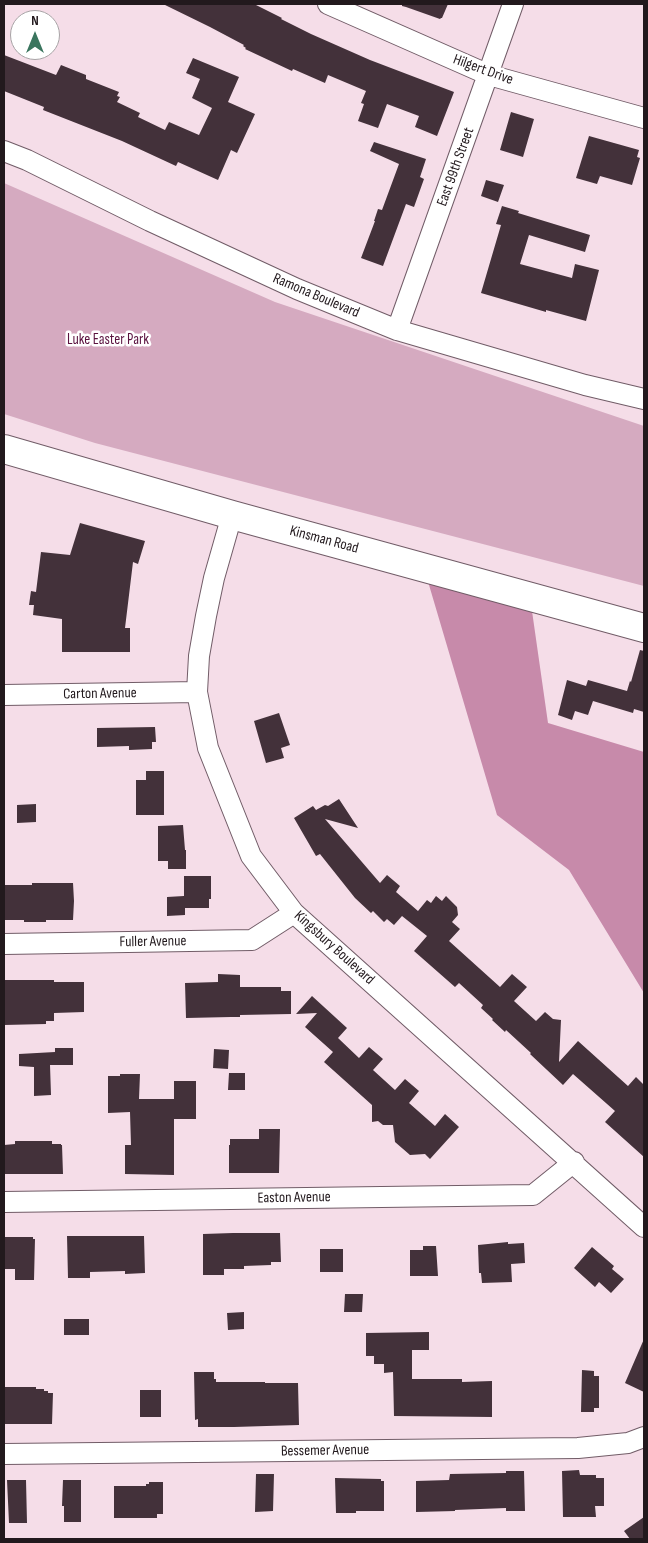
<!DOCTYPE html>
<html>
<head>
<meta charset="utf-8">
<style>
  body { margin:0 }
  #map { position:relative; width:648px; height:1543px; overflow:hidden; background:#f5dde8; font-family:"Sofia Sans Condensed",sans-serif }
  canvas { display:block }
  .frame { position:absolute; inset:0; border:5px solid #22191d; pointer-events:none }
  .north { position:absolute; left:10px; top:10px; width:50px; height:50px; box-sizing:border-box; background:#fff; border:1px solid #a7a3a5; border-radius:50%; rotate:0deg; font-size:14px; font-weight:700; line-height:20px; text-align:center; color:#22191d }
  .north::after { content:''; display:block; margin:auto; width:18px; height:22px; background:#3a755e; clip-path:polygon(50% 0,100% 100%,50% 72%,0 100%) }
</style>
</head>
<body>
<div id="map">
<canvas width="648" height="1543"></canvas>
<div class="frame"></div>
<div class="north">N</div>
</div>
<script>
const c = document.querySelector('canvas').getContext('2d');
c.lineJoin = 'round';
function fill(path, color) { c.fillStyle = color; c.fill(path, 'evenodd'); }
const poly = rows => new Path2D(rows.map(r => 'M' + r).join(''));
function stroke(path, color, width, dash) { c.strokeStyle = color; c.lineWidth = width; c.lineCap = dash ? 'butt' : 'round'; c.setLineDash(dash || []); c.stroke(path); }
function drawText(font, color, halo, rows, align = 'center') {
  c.font = font + ' "Sofia Sans Condensed",sans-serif'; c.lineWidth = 5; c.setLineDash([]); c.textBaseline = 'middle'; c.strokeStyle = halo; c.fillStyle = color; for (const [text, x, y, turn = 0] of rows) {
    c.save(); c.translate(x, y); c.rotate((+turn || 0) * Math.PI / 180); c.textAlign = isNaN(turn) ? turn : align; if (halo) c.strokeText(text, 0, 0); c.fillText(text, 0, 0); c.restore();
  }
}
const green = poly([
  [4,183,275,302,644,426,644,586,95,443,4,414]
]);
const forest = poly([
  [424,568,530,597,548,723,644,752,644,993,569,870,497,815]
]);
const building = poly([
  [163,4,254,4,282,18,281,19,311,34,370,60,454,92,437,136,415,127,419,116,387,104,378,128,358,121,364,104,361,103,366,91,328,75,325,83,293,69,292,71,245,49,246,48,243,46,244,45,210,27],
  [402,4,448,4,442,18,441,18,440,19,406,7,402,6],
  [4,55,56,75,61,65,86,75,86,79,119,92,117,96,120,97,117,102,140,113,138,117,165,130,169,122,199,135,212,108,192,98,200,79,186,73,193,58,239,77,228,102,255,114,237,153,231,150,218,180,178,162,176,166,122,141,43,110,44,107,4,91],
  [511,112,534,119,523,157,500,150],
  [589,136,639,150,637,157,640,158,632,185,600,176,597,184,576,178],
  [374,142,426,159,420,177,424,179,414,207,406,204,383,266,361,258,375,221,374,221,378,209,382,210,399,164,370,151],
  [486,180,504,185,498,202,481,196],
  [502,206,519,211,518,213,590,235,585,252,529,235,520,264,572,278,575,264,599,270,586,321,546,310,546,312,481,293,501,225,496,224],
  [80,523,145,541,138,564,133,562,125,628,130,628,130,652,62,652,62,619,33,615,34,605,29,605,31,591,36,592,41,552,70,555],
  [640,650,644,651,644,712,634,709,633,713,593,701,588,715,575,711,572,720,558,715,567,680,586,686,588,680,627,691,630,681,631,682],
  [279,713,290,745,281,748,284,758,266,763,254,721],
  [155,727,156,742,152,742,152,749,129,750,129,746,97,747,97,728],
  [146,771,164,771,164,815,136,815,136,780,146,780],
  [339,799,358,828,325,819,380,883,387,875,400,886,396,892,418,911,427,900,431,903,436,896,442,901,446,896,457,907,458,915,452,922,460,929,449,941,500,987,512,974,527,987,514,1001,536,1021,545,1012,553,1019,561,1020,559,1062,578,1041,628,1086,636,1077,644,1085,644,1157,605,1122,615,1111,573,1074,563,1085,530,1054,531,1053,506,1030,505,1032,492,1020,493,1019,481,1008,483,1005,459,983,455,987,414,951,427,936,402,916,394,925,387,919,384,922,373,911,371,913,355,898,320,854,316,856,294,818,313,806,316,810,325,805,328,806],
  [36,804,36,822,17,823,17,805],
  [183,825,185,850,186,850,186,869,168,869,168,861,158,861,158,826],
  [184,876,211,876,211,899,209,899,209,908,185,908,185,915,167,916,167,897,184,896],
  [32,883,73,883,74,901,73,920,46,920,46,922,24,922,24,920,4,920,4,885,32,885],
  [218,974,240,975,240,987,281,987,281,991,291,991,291,1014,240,1015,240,1017,231,1017,186,1018,185,983,218,982],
  [4,980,54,980,54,982,84,982,84,1012,54,1013,54,1021,46,1021,46,1024,4,1025],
  [312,996,347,1028,338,1038,359,1058,369,1047,383,1059,373,1070,395,1090,405,1079,419,1091,409,1103,435,1126,445,1114,459,1127,430,1159,425,1154,410,1155,395,1142,393,1125,383,1125,378,1121,372,1122,372,1105,324,1062,333,1052,305,1027,317,1013,296,1014],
  [55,1048,73,1048,73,1065,50,1065,51,1095,34,1096,34,1067,19,1066,19,1054,55,1052],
  [214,1049,229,1050,228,1069,213,1068],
  [229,1073,245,1073,245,1090,228,1090],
  [120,1074,140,1074,139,1099,174,1099,174,1081,196,1081,196,1119,174,1119,174,1175,125,1174,125,1145,131,1145,130,1112,108,1113,108,1076,120,1076],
  [259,1129,280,1129,279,1173,229,1173,229,1145,230,1145,230,1139,259,1139],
  [15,1141,52,1141,52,1144,61,1144,61,1145,62,1145,63,1174,4,1174,4,1145,15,1144],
  [233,1233,280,1233,281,1262,271,1262,271,1265,244,1266,244,1269,224,1269,224,1275,203,1275,203,1234],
  [67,1236,144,1236,145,1273,125,1274,125,1271,90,1272,90,1278,68,1278],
  [4,1237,33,1237,33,1239,35,1239,34,1280,15,1280,15,1269,4,1269],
  [508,1242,508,1244,524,1243,525,1263,511,1264,512,1282,482,1283,481,1273,479,1273,478,1245],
  [423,1246,436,1246,438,1276,410,1276,410,1250,423,1250],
  [592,1247,614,1266,612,1269,624,1279,611,1293,599,1282,595,1287,574,1268],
  [320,1249,343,1249,343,1272,320,1272],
  [345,1294,363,1294,362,1312,344,1312],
  [244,1312,244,1329,228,1330,227,1313],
  [64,1319,89,1319,89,1335,64,1335],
  [429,1332,429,1350,412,1350,412,1379,462,1379,462,1382,492,1381,492,1417,394,1416,393,1372,384,1373,384,1364,374,1364,374,1356,366,1356,366,1333],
  [644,1339,644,1392,625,1383],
  [582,1370,594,1371,594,1376,599,1376,599,1408,594,1408,594,1412,581,1412],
  [194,1372,214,1372,214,1379,216,1379,216,1382,265,1382,265,1383,298,1383,299,1425,234,1427,198,1427,198,1419,195,1420],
  [5,1387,36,1387,36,1389,44,1389,44,1391,48,1391,48,1393,53,1393,52,1424,4,1424],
  [140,1390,161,1390,161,1417,140,1417],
  [579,1470,580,1475,596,1475,596,1478,604,1478,604,1506,595,1506,596,1517,563,1517,562,1471],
  [506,1471,524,1471,525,1511,506,1511,506,1508,455,1510,455,1511,416,1512,416,1481,449,1480,450,1474,506,1473],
  [256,1474,274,1474,273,1511,255,1512],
  [335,1478,381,1479,381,1481,384,1481,384,1511,356,1511,356,1513,336,1513],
  [7,1480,26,1480,27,1523,9,1523],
  [63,1480,81,1480,81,1522,64,1522,64,1506,62,1506],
  [149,1482,163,1482,163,1514,157,1514,157,1518,114,1518,114,1486,146,1486,146,1484,149,1484],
  [644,1517,644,1539,630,1539,624,1531]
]);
const street = poly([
  [328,4,489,75,644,118],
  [4,151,27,160,150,221,297,289,397,330,585,385,644,399],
  [397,330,513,4],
  [232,515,214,578,206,616,199,656,197,692,208,748,251,856,294,913,644,1227],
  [4,695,197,692],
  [4,944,252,940,294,913],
  [4,1202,533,1195,574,1162],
  [4,1454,578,1448,628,1443,644,1437]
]);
const primary = poly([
  [4,449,232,515,644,628]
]);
const streetNames = [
  ["Hilgert Drive",483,70,20],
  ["East 99th Street",456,167,-70],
  ["Ramona Boulevard",316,296,23],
  ["Kinsman Road",324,540,15],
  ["Carton Avenue",100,694,-1],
  ["Fuller Avenue",153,942,-1],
  ["Kingsbury Boulevard",334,948,42],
  ["Easton Avenue",294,1198,-1],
  ["Bessemer Avenue",325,1451,-1]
];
const parkNames = [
  ["Luke Easter Park",108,340]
];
fill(green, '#d5aac0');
fill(forest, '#c78aaa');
fill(building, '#43313a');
stroke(street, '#715c67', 22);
stroke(primary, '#715c67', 30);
stroke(street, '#fff', 20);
stroke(primary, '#fff', 28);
drawText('15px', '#22191d', '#fff', streetNames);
drawText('15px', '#5b1340', '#fff', parkNames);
</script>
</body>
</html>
